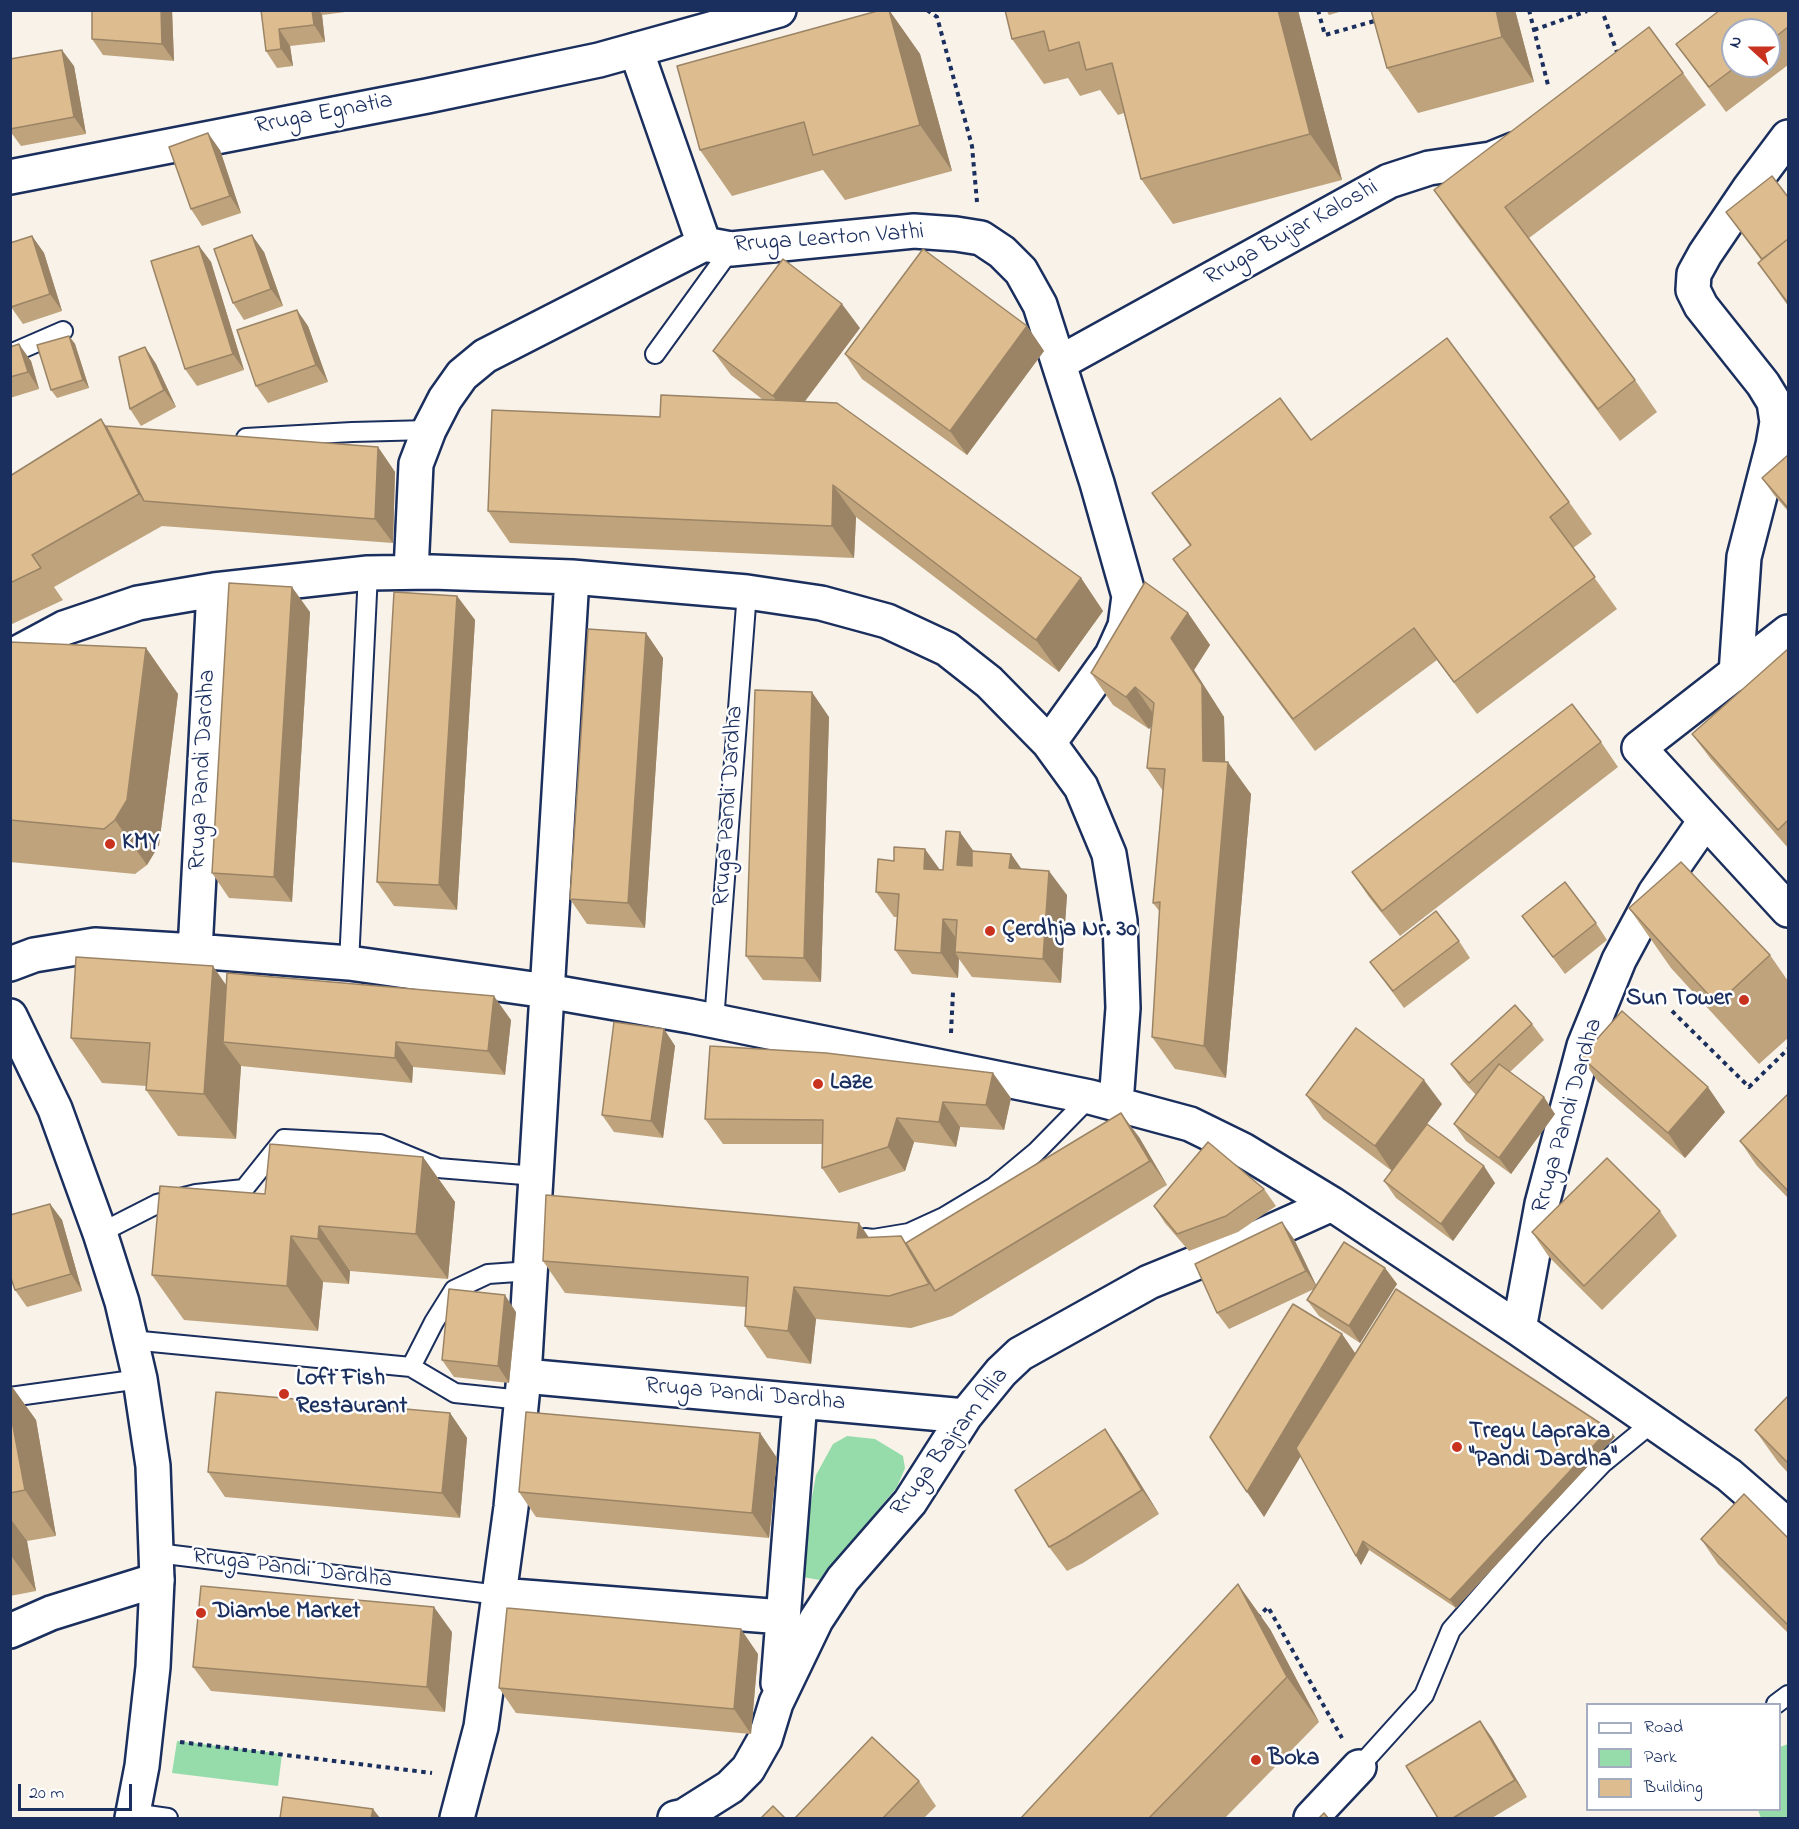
<!DOCTYPE html>
<html>
<head>
<meta charset="utf-8">
<style>
  body { margin:0 }
  #map { position:relative; width:1799px; height:1829px; overflow:hidden; background:#f8f2e9; font-family:"Indie Flower",sans-serif }
  canvas { display:block }
  .frame { position:absolute; inset:0; border:12px solid #1b2f5e; pointer-events:none }
  .legend { position:absolute; left:1586px; top:1703px; width:195px; height:108px; box-sizing:border-box; background:#fff; border:2px solid #a4acbf; margin:0; padding:8px 10px; list-style:none; font-size:18px; color:#1b2f5e }
  .legend li { display:flex; align-items:center; gap:12px; height:30px }
  .legend b { width:30px; border:2px solid #a4acbf }
  .north { position:absolute; left:1721px; top:18px; width:60px; height:60px; box-sizing:border-box; background:#fff; border:2px solid #a4acbf; border-radius:50%; rotate:291deg; font-size:16px; font-weight:700; line-height:24px; text-align:center; color:#1b2f5e }
  .north::after { content:''; display:block; margin:auto; width:21px; height:27px; background:#c8321e; clip-path:polygon(50% 0,100% 100%,50% 72%,0 100%) }
  .scale { position:absolute; left:18px; top:1784px; width:114px; height:27px; box-sizing:border-box; border:3px solid #1b2f5e; border-top:0; padding-left:8px; font-size:18px; line-height:21px; white-space:nowrap; color:#1b2f5e; -webkit-text-stroke:4px #fff; paint-order:stroke }
</style>
</head>
<body>
<div id="map">
<canvas width="1799" height="1829"></canvas>
<div class="frame"></div>
<ul class="legend">
<li><b style="height:8px;background:#fff"></b>Road</li>
<li><b style="height:16px;background:#96dcaa"></b>Park</li>
<li><b style="height:16px;background:#ddbd90"></b>Building</li>
</ul>
<div class="north">N</div>
<div class="scale">20 m</div>
</div>
<script>
const c = document.querySelector('canvas').getContext('2d');
c.lineJoin = 'round';
function fill(path, color) { c.fillStyle = color; c.fill(path, 'evenodd'); }
const poly = rows => new Path2D(rows.map(r => 'M' + r).join(''));
function stroke(path, color, width, dash) { c.strokeStyle = color; c.lineWidth = width; c.lineCap = dash ? 'butt' : 'round'; c.setLineDash(dash || []); c.stroke(path); }
function drawText(font, color, halo, rows, align = 'center') {
  c.font = font + ' "Indie Flower",sans-serif'; c.lineWidth = 5; c.setLineDash([]); c.textBaseline = 'middle'; c.strokeStyle = halo; c.fillStyle = color; for (const [text, x, y, turn = 0] of rows) {
    c.save(); c.translate(x, y); c.rotate((+turn || 0) * Math.PI / 180); c.textAlign = isNaN(turn) ? turn : align; if (halo) c.strokeText(text, 0, 0); c.fillText(text, 0, 0); c.restore();
  }
}
const green = poly([
  [847,1436,875,1439,903,1456,905,1468,897,1487,820,1580,802,1577,799,1568,816,1475,833,1444],
  [177,1741,282,1754,278,1786,172,1773],
  [1788,1744,1788,1818,1761,1818,1758,1810,1780,1810,1780,1747]
]);
const path = poly([
  [927,10,937,17,972,146,977,202],
  [1318,10,1325,35,1378,20],
  [1529,10,1548,85],
  [1604,16,1618,55],
  [1534,30,1587,11],
  [1672,1011,1749,1087,1788,1049],
  [951,1033,953,992],
  [1257,1618,1268,1607,1342,1738],
  [180,1742,432,1773]
]);
const service = poly([
  [10,354,63,331],
  [655,354,731,249],
  [246,438,352,432,429,430],
  [349,963,368,573],
  [714,1021,747,592],
  [100,1233,157,1204,196,1194,244,1189,284,1139,380,1144,438,1168,536,1176],
  [865,1238,873,1239,909,1233,944,1217,994,1187,1036,1152,1090,1097],
  [131,1340,411,1367,455,1393,522,1400],
  [411,1367,434,1322,454,1290,488,1274,531,1271],
  [10,1397,140,1379],
  [157,1553,499,1595],
  [1776,1704,1788,1695],
  [1359,1767,1424,1695,1451,1630,1535,1534,1603,1463,1653,1422],
  [133,1813,168,1818]
]);
const minor = poly([
  [636,50,704,244],
  [1059,363,1389,181,1429,168,1491,159,1513,150],
  [411,572,416,464,429,430,445,399,462,375,485,356,704,244,731,249,914,231,956,234,981,238,1002,252,1021,271,1040,305,1097,483,1129,596,1125,626,1112,655,1049,743],
  [1788,632,1639,748,1788,910],
  [10,657,64,628,138,603,214,590,368,573,432,572,572,577,747,592,821,603,887,621,947,649,989,682,1049,743,1081,787,1109,854,1120,921,1123,1008,1116,1103],
  [1736,674,1744,557,1773,445,1777,422,1774,402,1763,384,1701,306,1693,290,1694,274,1705,254,1749,189,1788,137],
  [195,951,214,590],
  [10,964,34,955,95,945,195,951,349,963,547,991,690,1016,1090,1097,1190,1124,1243,1150,1332,1204,1519,1329,1729,1475,1788,1526],
  [1519,1329,1542,1204,1584,1046,1619,960,1655,893,1705,821],
  [524,1376,965,1416],
  [499,1595,783,1617],
  [10,1631,51,1613,157,1580],
  [778,1683,800,1401],
  [457,1818,481,1727,511,1507,524,1376,572,577],
  [675,1818,684,1816,730,1787,748,1769,765,1739,776,1703,816,1620,843,1579,910,1502,965,1416,1001,1372,1020,1354,1149,1282,1252,1240,1332,1204],
  [1311,1818,1359,1767]
]);
const tertiary = poly([
  [10,177,427,96,599,60,779,10],
  [10,1016,55,1109,100,1233,122,1302,140,1379,153,1466,157,1580,153,1667,142,1766,132,1818]
]);
const wall = poly([
  [92,10,172,10,174,61,103,55,92,39],
  [261,10,361,10,322,15,325,42,290,46,293,66,277,68,266,51],
  [889,10,920,54,952,171,845,200,823,170,732,196,700,150],
  [1005,10,1298,10,1342,180,1173,224,1141,179,1124,113,1118,115,1100,90,1080,96,1068,78,1044,84,1012,39],
  [1326,10,1346,10,1329,15],
  [1371,10,1515,10,1534,82,1418,113,1387,68],
  [1788,10,1788,65,1726,112,1676,44],
  [1769,30,1769,66,1733,66],
  [10,59,74,66,86,134,21,146,10,131],
  [1683,73,1706,105,1529,238,1635,380,1657,412,1620,441,1456,222,1434,190],
  [220,150,241,213,202,226,191,209],
  [1788,197,1788,306,1758,263,1761,260,1726,212],
  [32,236,44,253,62,311,23,324,11,307],
  [199,246,211,262,244,370,197,386,185,369],
  [264,252,283,306,244,320,233,303],
  [308,326,328,382,268,403,256,386],
  [1027,326,1044,351,967,455,862,379,845,354],
  [860,328,805,401,1081,578,1103,611,1059,672,856,517,854,558,510,543,488,511,660,417,762,399,731,375,713,351],
  [69,336,75,344,89,388,57,398,51,390],
  [10,347,31,361,39,389,10,398],
  [145,347,156,364,176,407,141,426,130,409],
  [101,419,106,426,378,447,395,472,393,543,162,526,54,587,63,600,10,625,10,476],
  [1311,440,1569,502,1592,534,1573,548,1617,609,1477,714,1437,660,1315,751,1196,591,1173,559,1190,546,1152,493],
  [1788,455,1788,511,1774,495,1762,478],
  [457,596,475,620,457,910,394,906,377,882],
  [310,612,292,902,229,898,212,873],
  [1188,613,1210,645,1194,670,1224,717,1225,762,1251,794,1226,1078,1175,1069,1152,1037,1160,912,1153,903,1163,791,1147,768,1152,726,1149,729,1113,705,1091,673],
  [646,633,663,658,645,928,587,924,570,899],
  [10,642,146,648,178,694,159,845,147,865,135,874,10,862],
  [1788,649,1788,848,1710,758,1692,734],
  [829,717,821,982,763,980,746,956],
  [1601,742,1618,767,1400,936,1369,897,1352,872],
  [974,851,1011,854,1021,869,1067,895,1061,983,972,977,959,959,958,978,912,974,895,950,897,917,894,917,876,892,894,861,943,870],
  [1629,908,1770,955,1788,981,1788,1038,1759,1064,1671,968],
  [1522,916,1596,923,1607,940,1565,974],
  [1459,941,1470,958,1404,1008,1370,962],
  [227,986,511,1020,505,1075,413,1067,412,1083,241,1066,236,1139,178,1136,146,1090,147,1086,102,1083,71,1038],
  [1532,1024,1544,1040,1510,1072,1555,1114,1511,1174,1466,1141,1454,1124,1476,1095,1463,1081,1451,1064],
  [664,1029,675,1046,663,1138,614,1132,602,1115],
  [1581,1057,1725,1112,1685,1158,1598,1082],
  [1788,1094,1788,1198,1757,1166,1740,1141],
  [1306,1095,1442,1104,1427,1124,1495,1183,1453,1241,1396,1198,1384,1181,1392,1171,1323,1119],
  [1011,1098,1004,1130,960,1127,956,1147,914,1142,905,1171,839,1193,822,1168,823,1144,723,1144,705,1119],
  [1139,1137,1167,1185,952,1316,911,1328,816,1319,811,1364,767,1358,745,1326,746,1307,565,1293,543,1261,859,1223,868,1237,906,1243],
  [423,1157,455,1202,448,1279,350,1271,349,1284,323,1282,318,1331,184,1320,152,1275,265,1194],
  [1264,1189,1276,1206,1238,1232,1189,1251,1165,1223,1154,1206],
  [50,1204,62,1220,82,1291,27,1307,15,1290],
  [1660,1211,1677,1236,1602,1310,1549,1257,1532,1232],
  [1294,1239,1316,1285,1385,1268,1397,1284,1360,1343,1319,1316,1307,1300,1314,1289,1229,1329,1217,1313],
  [516,1312,509,1383,454,1377,442,1360],
  [1342,1334,1355,1353,1609,1429,1615,1437,1456,1608,1369,1550,1361,1565,1301,1456,1264,1517],
  [10,1384,36,1420,56,1536,27,1541,36,1591,10,1596],
  [1788,1396,1788,1473,1778,1462,1755,1430],
  [450,1413,467,1438,460,1518,225,1497,208,1472],
  [1105,1429,1122,1454,1159,1514,1083,1563,1067,1571,1049,1547],
  [760,1433,777,1458,769,1538,536,1517,519,1492],
  [1788,1538,1788,1633,1718,1564,1701,1539],
  [1270,1629,1319,1722,1225,1818,1021,1818],
  [452,1632,445,1712,211,1691,193,1667],
  [758,1654,751,1734,516,1713,499,1688],
  [1480,1721,1492,1738,1527,1797,1492,1818,1438,1818],
  [919,1781,936,1806,924,1818,795,1818]
]);
const shadedWall = poly([
  [161,10,172,10,174,61,162,44],
  [312,10,319,10,322,15,325,42,314,25],
  [889,10,920,54,952,171,920,125],
  [1278,10,1298,10,1342,180,1310,134],
  [1496,10,1515,10,1534,82,1502,37],
  [279,29,290,46,293,66,281,49],
  [62,50,74,66,86,134,74,117],
  [208,133,220,150,241,213,230,196],
  [252,235,264,252,283,306,271,289],
  [32,236,44,253,62,311,50,294],
  [199,246,211,262,244,370,233,354],
  [842,304,860,328,790,421,773,396],
  [297,310,308,326,328,382,316,365],
  [1027,326,1044,351,967,455,950,431],
  [69,336,75,344,89,388,83,380],
  [19,344,31,361,39,389,28,372],
  [145,347,156,364,176,407,164,390],
  [101,419,124,451,144,501,139,494],
  [378,447,395,472,393,543,375,519],
  [833,485,856,517,854,558,832,526],
  [1081,578,1103,611,1059,672,1036,640],
  [292,587,310,612,292,902,274,877],
  [457,596,475,620,457,910,439,885],
  [1188,613,1210,645,1194,670,1224,717,1226,790,1228,762,1251,794,1226,1078,1204,1046,1203,761,1171,638],
  [646,633,663,658,645,928,628,903],
  [146,648,178,694,159,845,147,865,115,820],
  [1135,687,1157,719,1149,729,1126,697],
  [812,692,829,717,821,982,804,958],
  [960,832,977,856,974,889,957,865],
  [925,849,943,874,924,869],
  [1011,854,1028,878,1009,868],
  [1049,871,1067,895,1061,983,1043,959],
  [943,919,960,944,955,952,959,959,958,978,941,953],
  [213,966,244,1011,223,1042,241,1066,236,1139,204,1094],
  [494,996,511,1020,505,1075,488,1051],
  [664,1029,675,1046,663,1138,651,1121],
  [396,1042,413,1067,412,1083,395,1058],
  [993,1073,1011,1098,1004,1130,986,1105],
  [1424,1080,1442,1104,1392,1171,1375,1146],
  [1708,1087,1725,1112,1685,1158,1668,1133],
  [1544,1097,1555,1114,1511,1174,1499,1158],
  [943,1102,960,1127,956,1147,939,1122],
  [1121,1113,1139,1137,1167,1185,1150,1161],
  [897,1118,914,1142,905,1171,888,1147],
  [423,1157,455,1202,448,1279,416,1234],
  [1484,1166,1495,1183,1453,1241,1441,1224],
  [50,1204,62,1220,82,1291,71,1274],
  [1282,1222,1294,1239,1317,1287,1306,1271],
  [859,1223,881,1255,857,1238],
  [319,1226,350,1271,349,1284,318,1239],
  [291,1236,323,1282,318,1331,287,1286],
  [1385,1268,1397,1284,1360,1343,1349,1326],
  [794,1287,816,1319,811,1364,788,1331],
  [505,1295,516,1312,509,1383,498,1366],
  [1342,1334,1359,1359,1264,1517,1247,1492],
  [10,1384,36,1420,56,1536,25,1490,10,1410],
  [450,1413,467,1438,460,1518,442,1493],
  [1105,1429,1122,1454,1159,1514,1142,1490],
  [1609,1429,1615,1437,1456,1608,1450,1600],
  [760,1433,777,1458,769,1538,752,1513],
  [10,1518,27,1541,36,1591,10,1554],
  [1363,1541,1369,1550,1361,1565,1356,1556],
  [1238,1584,1270,1629,1319,1722,1287,1677],
  [434,1607,452,1632,445,1712,427,1687],
  [741,1629,758,1654,751,1734,734,1709],
  [1480,1721,1492,1738,1527,1797,1515,1780],
  [373,1809,380,1818,371,1818]
]);
const building = poly([
  [92,10,161,10,162,44,92,39,92,10],
  [261,10,312,10,314,25,279,29,281,49,266,51,261,10],
  [881,10,889,10,920,125,813,155,804,122,700,150,677,66,881,10],
  [1005,10,1278,10,1310,134,1141,179,1112,63,1086,70,1079,42,1049,51,1044,31,1012,39,1005,10],
  [1371,10,1496,10,1502,37,1387,68,1371,10],
  [1720,10,1788,10,1788,27,1769,42,1769,30,1733,30,1733,66,1737,66,1709,87,1676,44,1720,10],
  [1649,27,1683,73,1505,207,1635,380,1598,409,1434,190,1649,27],
  [62,50,74,117,10,129,10,59,62,50],
  [208,133,230,196,191,209,169,147,208,133],
  [1772,176,1788,197,1788,239,1762,259,1726,212,1772,176],
  [252,235,271,289,233,303,214,249,252,235],
  [32,236,50,294,11,307,10,304,10,243,32,236],
  [1788,239,1788,303,1758,263,1788,239],
  [199,246,233,354,185,369,151,261,199,246],
  [923,249,1027,326,950,431,845,354,923,249],
  [783,259,842,304,773,396,713,351,783,259],
  [297,310,316,365,256,386,237,330,297,310],
  [69,336,83,380,51,390,37,345,69,336],
  [1447,338,1569,502,1550,517,1595,577,1454,682,1414,628,1293,719,1173,559,1191,545,1152,493,1280,398,1311,440,1447,338],
  [19,344,28,372,10,377,10,347,19,344],
  [145,347,164,390,130,409,119,357,145,347],
  [661,395,837,403,1081,578,1036,640,833,485,832,526,488,511,492,410,660,417,661,395],
  [101,419,139,494,32,555,41,568,10,583,10,476,101,419],
  [106,426,378,447,375,519,144,501,106,426],
  [1788,455,1788,508,1762,478,1788,455],
  [1145,582,1188,613,1171,638,1202,685,1203,761,1228,762,1204,1046,1152,1037,1160,902,1153,903,1165,769,1147,768,1154,703,1135,687,1126,697,1091,673,1145,582],
  [229,583,292,587,274,877,212,873,229,583],
  [394,592,457,596,439,885,377,882,394,592],
  [588,629,646,633,628,903,570,899,588,629],
  [10,642,146,648,127,800,115,820,104,829,10,820,10,642],
  [1788,649,1788,820,1778,830,1692,734,1788,649],
  [755,690,812,692,804,958,746,956,755,690],
  [1572,704,1601,742,1382,911,1352,872,1572,704],
  [946,831,960,832,957,865,972,866,972,851,1011,854,1009,868,1049,871,1043,959,955,952,957,920,943,919,941,953,895,950,899,894,876,892,878,859,894,861,894,847,925,849,924,869,943,870,946,831],
  [1681,862,1770,955,1717,1004,1629,908,1681,862],
  [1565,882,1596,923,1553,957,1522,916,1565,882],
  [1436,911,1459,941,1393,991,1370,962,1436,911],
  [76,957,213,966,204,1094,146,1090,150,1043,71,1038,76,957],
  [227,973,494,996,488,1051,396,1042,395,1058,223,1042,227,973],
  [1515,1005,1532,1024,1469,1083,1451,1064,1515,1005],
  [1622,1011,1708,1087,1668,1133,1581,1057,1622,1011],
  [614,1022,664,1029,651,1121,602,1115,614,1022],
  [1356,1028,1424,1080,1375,1146,1306,1095,1356,1028],
  [710,1046,826,1053,993,1073,986,1105,943,1102,939,1122,897,1118,888,1147,822,1168,823,1120,705,1119,710,1046],
  [1499,1064,1544,1097,1499,1158,1454,1124,1499,1064],
  [1788,1094,1788,1191,1740,1141,1788,1094],
  [1121,1113,1150,1161,935,1291,906,1243,1121,1113],
  [1427,1124,1484,1166,1441,1224,1384,1181,1427,1124],
  [1208,1142,1264,1189,1226,1216,1177,1234,1154,1206,1208,1142],
  [270,1144,423,1157,416,1234,319,1226,318,1239,291,1236,287,1286,152,1275,160,1186,265,1194,270,1144],
  [1607,1158,1660,1211,1584,1286,1532,1232,1607,1158],
  [546,1195,859,1223,857,1238,901,1236,929,1284,889,1296,794,1287,788,1331,745,1326,748,1277,543,1261,546,1195],
  [50,1204,71,1274,15,1290,10,1275,10,1215,50,1204],
  [1282,1222,1306,1271,1217,1313,1195,1264,1282,1222],
  [1344,1242,1385,1268,1349,1326,1307,1300,1344,1242],
  [449,1289,505,1295,498,1366,442,1360,449,1289],
  [1396,1289,1609,1429,1450,1600,1363,1541,1356,1556,1296,1448,1396,1289],
  [1293,1304,1342,1334,1247,1492,1210,1437,1293,1304],
  [216,1392,450,1413,442,1493,208,1472,216,1392],
  [1788,1396,1788,1463,1755,1430,1788,1396],
  [10,1410,25,1490,10,1493,10,1410],
  [526,1412,760,1433,752,1513,519,1492,526,1412],
  [1105,1429,1142,1490,1066,1538,1049,1547,1015,1490,1105,1429],
  [1744,1494,1788,1538,1788,1625,1701,1539,1744,1494],
  [1238,1584,1287,1677,1149,1818,1021,1818,1238,1584],
  [201,1586,434,1607,427,1687,193,1667,201,1586],
  [507,1608,741,1629,734,1709,499,1688,507,1608],
  [1480,1721,1515,1780,1453,1818,1438,1818,1406,1766,1480,1721],
  [872,1737,919,1781,883,1818,795,1818,872,1737],
  [283,1797,373,1809,371,1818,280,1818,283,1797],
  [773,1806,785,1818,761,1818,773,1806],
  [1324,1813,1328,1818,1319,1818,1324,1813]
]);
const markers = [
  [110,844,6,"#c8321e"],
  [990,931,6,"#c8321e"],
  [1744,1000,6,"#c8321e"],
  [818,1084,6,"#c8321e"],
  [284,1394,6,"#c8321e"],
  [1457,1447,6,"#c8321e"],
  [201,1613,6,"#c8321e"],
  [1256,1760,6,"#c8321e"]
];
const streetNames = [
  ["Rruga Egnatia",324,115,-11],
  ["Rruga Bujar Kaloshi",1292,234,-29],
  ["Rruga Learton Vathi",829,240,-4],
  ["Rruga Pandi Dardha",204,770,-87],
  ["Rruga Pandi Dardha",730,806,-86],
  ["Rruga Pandi Dardha",1569,1116,-74],
  ["Rruga Pandi Dardha",745,1396,5],
  ["Rruga Bajram Alia",951,1443,-53],
  ["Rruga Pandi Dardha",292,1570,7]
];
const poiNames = [
  ["KMY",122,844],
  ["Çerdhja Nr. 30",1002,931],
  ["Sun Tower",1732,1000,"right"],
  ["Laze",830,1084],
  ["Loft Fish",296,1380],
  ["Restaurant",296,1408],
  ["Tregu Lapraka",1469,1433],
  ["\"Pandi Dardha\"",1469,1461],
  ["Diambe Market",213,1613],
  ["Boka",1268,1760]
];
fill(green, '#96dcaa');
stroke(service, '#1b2f5e', 22);
stroke(minor, '#1b2f5e', 38);
stroke(tertiary, '#1b2f5e', 38);
stroke(path, '#1b2f5e', 4, [4.5, 4.5]);
stroke(service, '#fff', 18);
stroke(minor, '#fff', 33);
stroke(tertiary, '#fff', 33);
fill(wall, '#bea37c');
fill(shadedWall, '#9b8465');
fill(building, '#ddbd90');
stroke(building, '#9b8465', 1.5);
for (const [x, y, r, color] of markers) { const dot = new Path2D(); dot.arc(x, y, r, 0, 2 * Math.PI); c.fillStyle = color; c.fill(dot); stroke(dot, '#fff', 2); }
drawText('24px', '#1b2f5e', '#fff', streetNames);
drawText('bold 24px', '#1b2f5e', '#fff', poiNames, 'left');
</script>
</body>
</html>
